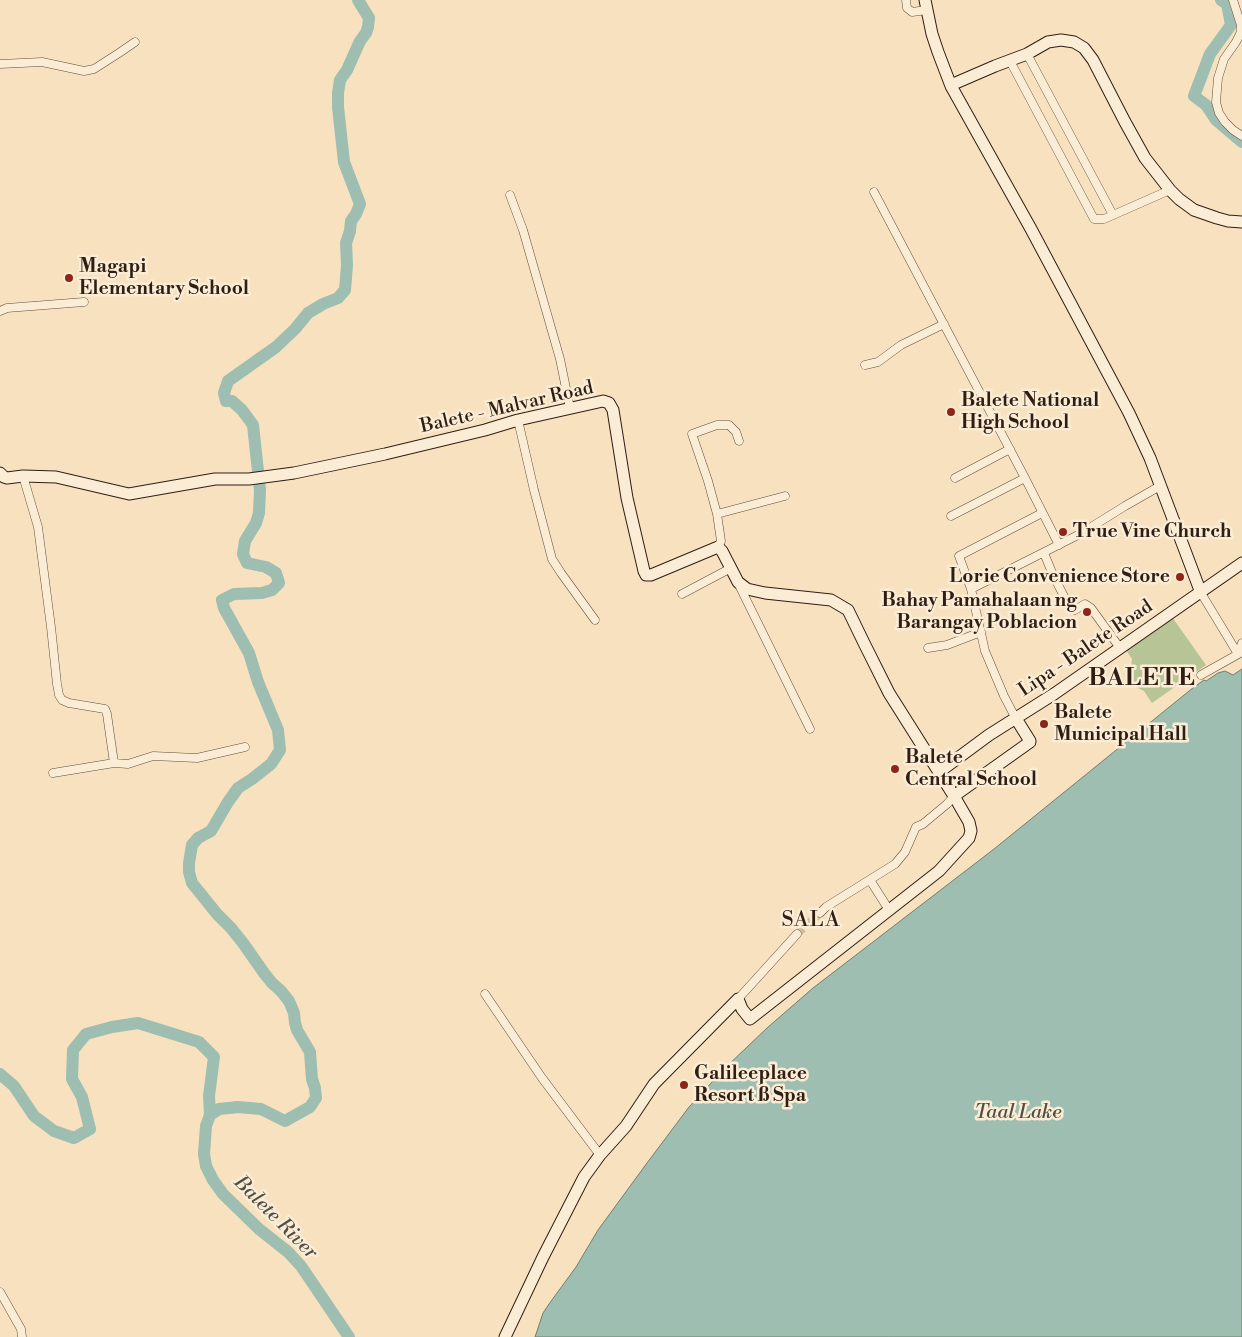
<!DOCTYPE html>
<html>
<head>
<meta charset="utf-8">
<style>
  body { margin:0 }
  canvas { display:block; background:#f7e1be }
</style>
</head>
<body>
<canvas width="1242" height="1337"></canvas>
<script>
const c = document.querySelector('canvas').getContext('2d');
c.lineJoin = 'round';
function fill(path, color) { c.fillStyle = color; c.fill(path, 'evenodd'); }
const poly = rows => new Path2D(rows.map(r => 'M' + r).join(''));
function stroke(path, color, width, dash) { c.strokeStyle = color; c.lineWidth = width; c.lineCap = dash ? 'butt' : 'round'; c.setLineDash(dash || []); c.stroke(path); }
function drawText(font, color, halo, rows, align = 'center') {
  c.font = font + ' "Libre Bodoni",serif'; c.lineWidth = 5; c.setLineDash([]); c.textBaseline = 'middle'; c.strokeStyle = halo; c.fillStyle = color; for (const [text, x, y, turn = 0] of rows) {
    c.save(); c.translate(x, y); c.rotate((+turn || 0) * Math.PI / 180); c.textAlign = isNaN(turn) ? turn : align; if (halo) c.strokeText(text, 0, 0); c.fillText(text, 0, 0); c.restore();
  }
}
const green = poly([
  [1172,617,1206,665,1152,703,1144,691,1138,688,1130,675,1132,659,1126,650]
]);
const water = poly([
  [1242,669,1242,1337,535,1337,543,1313,549,1304,576,1267,598,1230,647,1163,689,1107,725,1068,767,1028,813,988,994,849,1194,687,1204,680,1206,681,1218,673,1225,671,1233,675,1242,669]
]);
const river = poly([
  [1221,0,1227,4,1231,25,1210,54,1194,96,1206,105,1216,120,1242,142],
  [0,1074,14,1086,34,1116,54,1131,74,1138,90,1129,82,1097,72,1079,73,1050,86,1034,112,1027,138,1023,199,1042,214,1057,209,1096,210,1115,206,1126,204,1154,206,1166,213,1180,223,1194,259,1229,288,1252,301,1266,349,1337],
  [210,1115,219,1109,238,1107,261,1109,285,1121,310,1107,316,1098,315,1088,312,1079,310,1052,297,1030,295,1023,294,1013,289,1001,281,991,272,983,264,973,243,943,231,928,217,914,192,883,189,872,189,863,192,845,198,838,211,831,228,802,238,788,252,779,271,764,280,750,278,730,258,682,249,653,224,608,222,600,234,594,262,593,272,590,279,583,276,573,266,567,247,563,243,554,245,541,256,523,259,513,260,490,253,425,242,410,232,401,226,401,224,393,228,381,276,347,295,329,308,313,323,304,338,298,345,290,347,265,346,243,350,231,351,221,356,214,360,204,344,162,338,107,338,93,340,80,347,70,360,41,366,33,368,27,369,18,358,0]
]);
const streetTunnel = poly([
  [797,934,820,913]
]);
const street = poly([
  [906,0,907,8,912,12,927,10],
  [1233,0,1241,25,1241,32,1236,42,1224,59,1218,78,1216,102,1219,113,1225,122,1233,130,1242,136],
  [1027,54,1113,215],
  [1010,61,1094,219,1104,219,1170,190],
  [0,64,42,62,84,71,94,69,119,53,135,42],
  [874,192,1025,478,1059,545],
  [510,195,523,230,560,359,570,408],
  [0,311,7,308,84,302],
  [865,365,878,362,901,345,944,324],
  [518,420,534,490,552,559,561,573,595,620],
  [23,476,38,527,51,627,57,684,59,695,62,700,69,703,105,709,107,714,114,763,128,764,153,756,197,758,245,747],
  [955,478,1010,449],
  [717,514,708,481,692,434,717,425,729,425,736,432,739,441],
  [951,516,1025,478],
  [718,547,721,541,717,514,785,496],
  [1044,553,1053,575,1070,608,1075,610,1085,604,1091,608,1120,648],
  [739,585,810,729],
  [971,589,1080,534,1125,506,1160,486],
  [1201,593,1238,654],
  [682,594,731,568],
  [928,648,947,645,981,632],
  [1238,654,1242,643],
  [1201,675,1242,652],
  [1015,717,1004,696,985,651,971,589,959,556,1042,513],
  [53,773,114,763],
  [870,880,889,910],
  [820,913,826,907,895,864,905,852,916,827,923,824,947,804,954,796],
  [485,994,542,1078,600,1155],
  [738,999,797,934],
  [0,1292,21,1329,22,1337]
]);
const secondary = poly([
  [925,0,932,34,938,52,951,86,1031,229,1129,413,1150,458,1201,593],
  [951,85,995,66,1027,54,1048,42,1061,40,1074,42,1084,48,1093,60,1125,122,1145,158,1170,190,1179,199,1194,210,1217,218,1228,221,1242,222],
  [0,473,4,477,7,478,23,476,56,477,129,494,215,479,249,479,294,473,385,454,485,430,518,420,603,401,609,403,613,410,627,498,644,571,646,575,651,575,718,547,722,551,738,582,747,589,765,593,831,600,848,610,864,643,889,693,954,796,969,822,971,831,969,838,939,871,750,1019,742,1009,738,999,654,1084,626,1126,600,1155,584,1177,543,1257,505,1337],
  [939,772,989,735,1054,694,1242,563],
  [954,796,1030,742,1030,741,1015,717]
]);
const markers = [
  [69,278,5,"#8f2418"],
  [951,412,5,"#8f2418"],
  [1063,532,5,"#8f2418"],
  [1180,577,5,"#8f2418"],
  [1087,612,5,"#8f2418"],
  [1044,724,5,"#8f2418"],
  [895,769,5,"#8f2418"],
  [684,1085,5,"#8f2418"]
];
const poiNames = [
  ["Magapi",79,267],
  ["Elementary School",79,289],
  ["Balete National",961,401],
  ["High School",961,423],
  ["True Vine Church",1073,532],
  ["Lorie Convenience Store",1170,577,"right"],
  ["Bahay Pamahalaan ng",1077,601,"right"],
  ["Barangay Poblacion",1077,623,"right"],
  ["Balete",1054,713],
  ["Municipal Hall",1054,735],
  ["Balete",905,758],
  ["Central School",905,780],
  ["Galileeplace",694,1074],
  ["Resort ß Spa",694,1096]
];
const streetNames = [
  ["Balete - Malvar Road",507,408,-13],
  ["Lipa - Balete Road",1086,649,-34]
];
const waterNames = [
  ["Taal Lake",1018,1113],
  ["Balete River",275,1218,45]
];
const quarterNames = [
  ["SALA",811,921]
];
const districtNames = [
  ["BALETE",1142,679]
];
fill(green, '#b7c496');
fill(water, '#9dbeb0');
stroke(water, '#717e72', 1);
stroke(river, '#9dbeb0', 12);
stroke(streetTunnel, '#cfba9c', 8, [8, 4]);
stroke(street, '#624e3e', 9);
stroke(secondary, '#301d14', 13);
stroke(street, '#faecd5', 8);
stroke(secondary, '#faecd5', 11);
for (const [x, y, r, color] of markers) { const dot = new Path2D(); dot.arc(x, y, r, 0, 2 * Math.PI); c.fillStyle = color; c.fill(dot); stroke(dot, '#faecd5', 2); }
drawText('bold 19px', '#301d14', '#faecd5', poiNames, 'left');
drawText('19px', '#301d14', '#faecd5', streetNames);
drawText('italic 20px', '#514d43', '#faecd5', waterNames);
c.letterSpacing = '1px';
drawText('21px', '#301d14', '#faecd5', quarterNames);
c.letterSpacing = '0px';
c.letterSpacing = '1px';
drawText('bold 24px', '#301d14', '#faecd5', districtNames);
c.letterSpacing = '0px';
</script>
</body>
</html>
